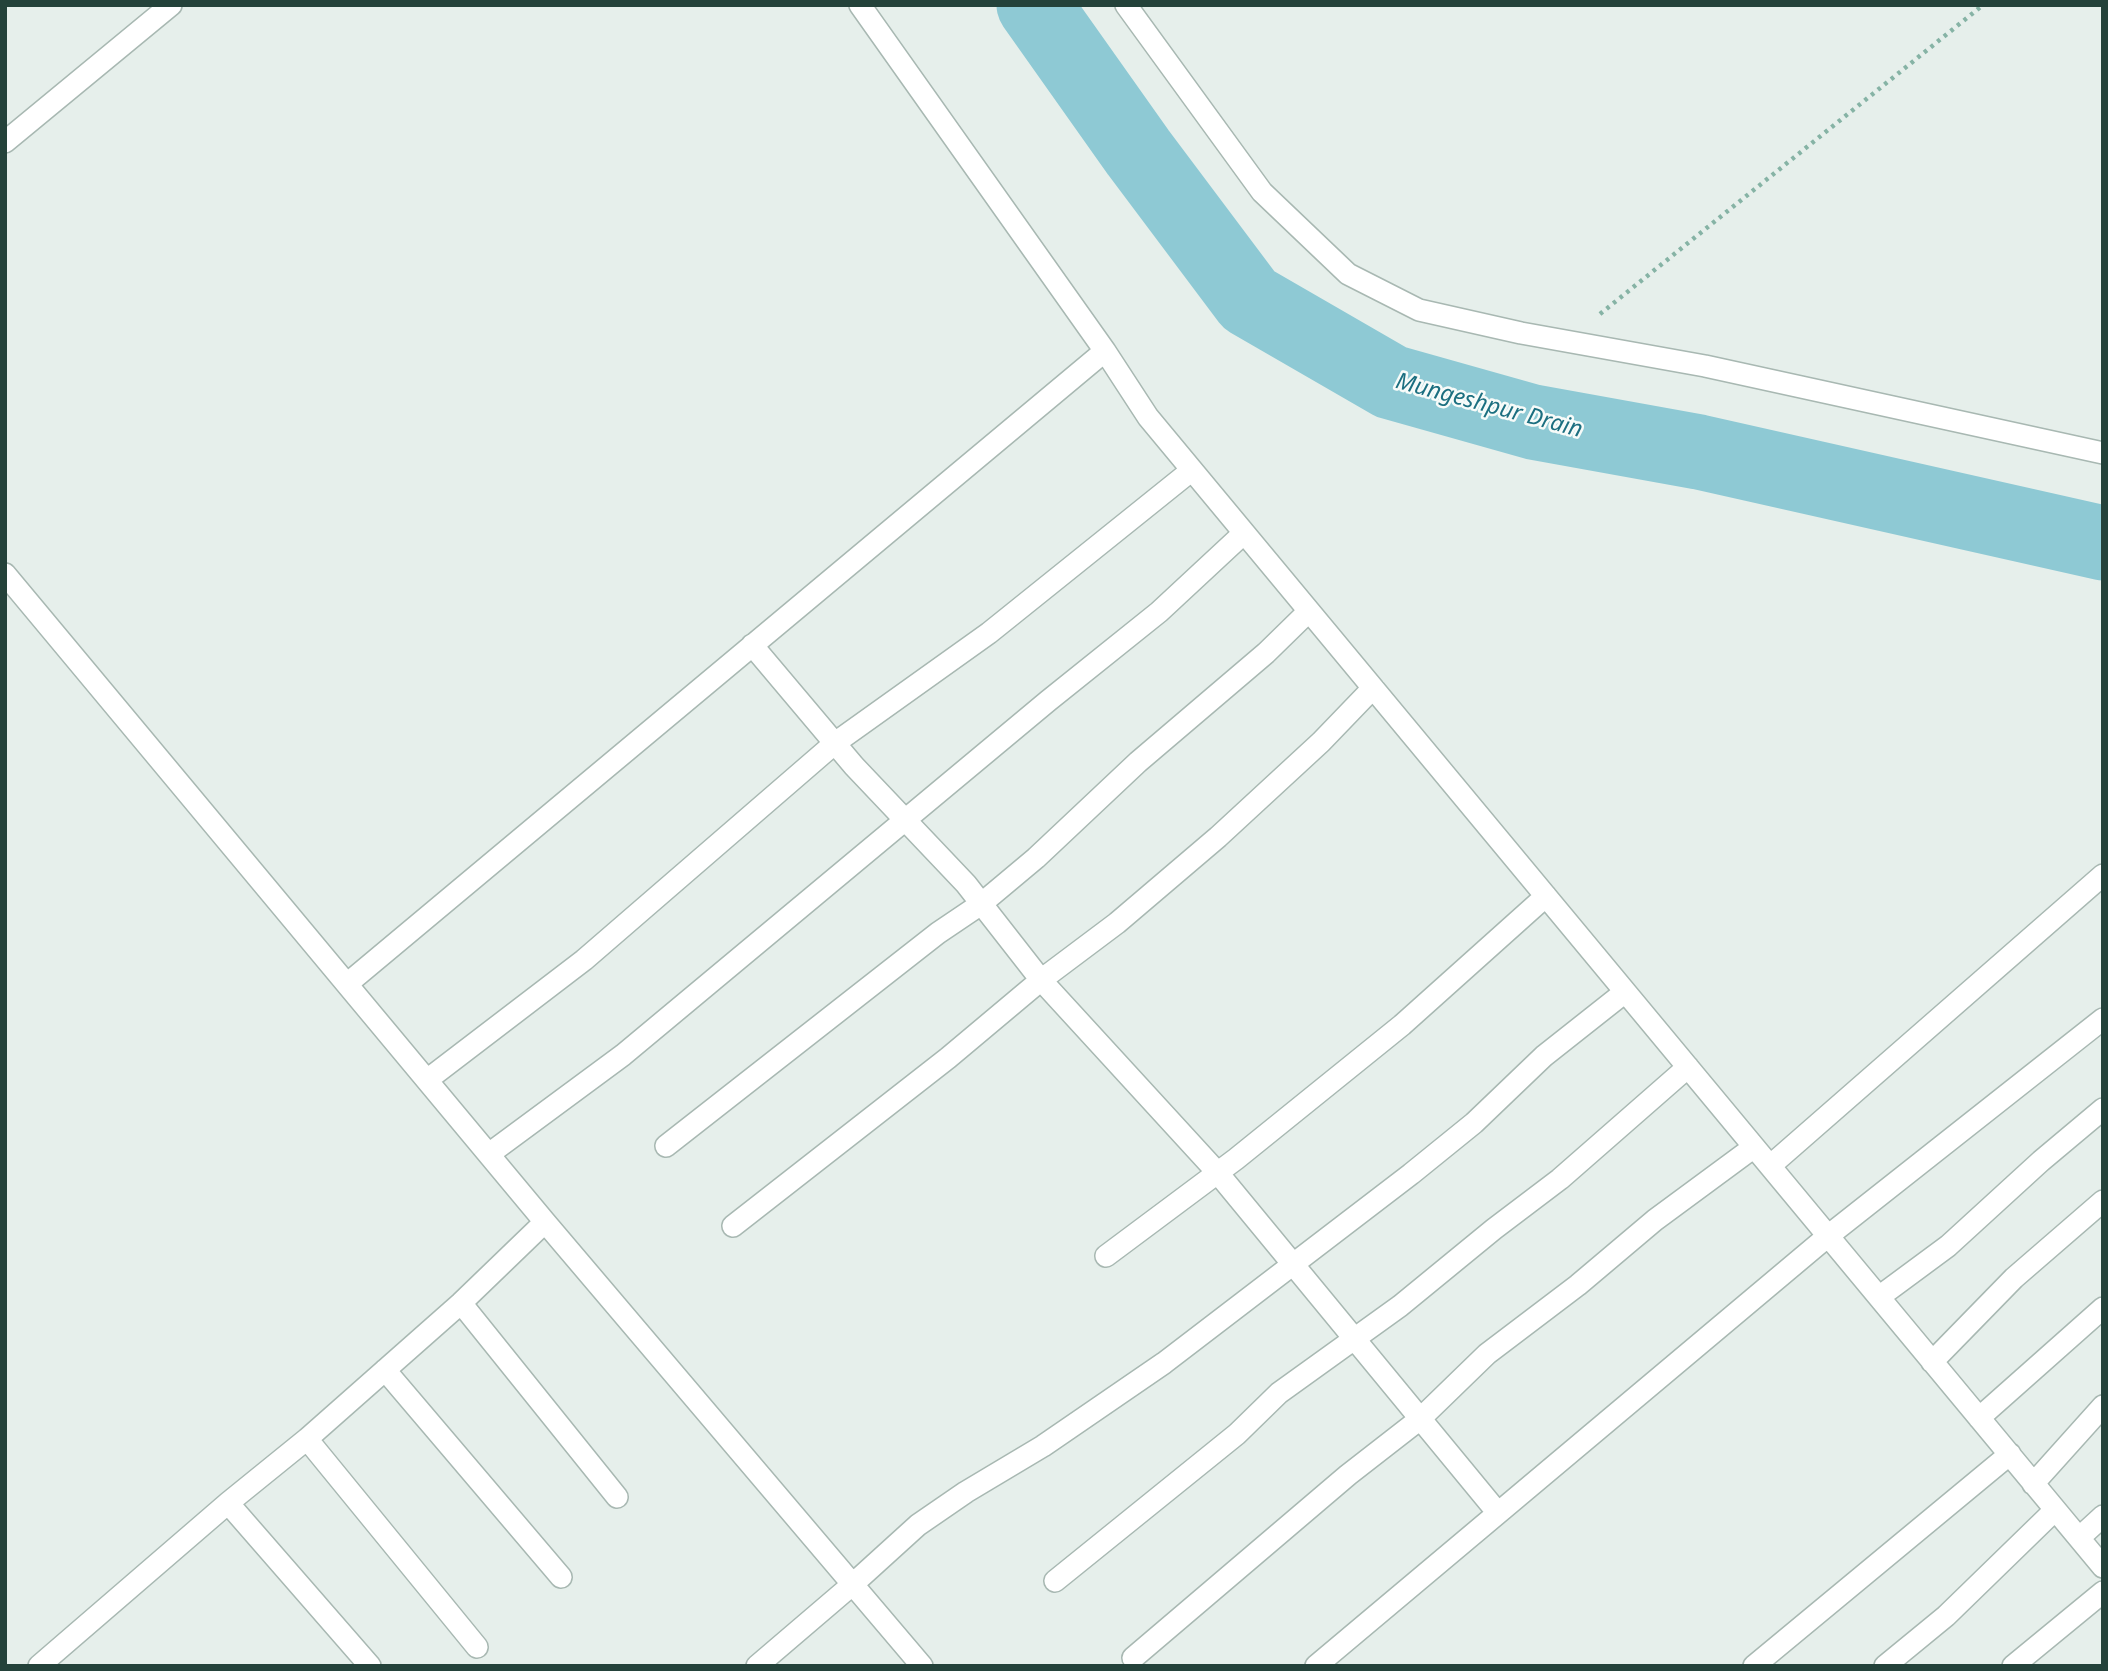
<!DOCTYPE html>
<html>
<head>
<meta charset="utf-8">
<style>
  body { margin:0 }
  #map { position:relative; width:2108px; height:1671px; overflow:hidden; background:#e6efeb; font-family:"Noto Sans",sans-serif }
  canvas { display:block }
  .frame { position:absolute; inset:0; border:7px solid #24423a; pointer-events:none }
</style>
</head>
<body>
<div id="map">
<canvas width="2108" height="1671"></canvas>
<div class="frame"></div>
</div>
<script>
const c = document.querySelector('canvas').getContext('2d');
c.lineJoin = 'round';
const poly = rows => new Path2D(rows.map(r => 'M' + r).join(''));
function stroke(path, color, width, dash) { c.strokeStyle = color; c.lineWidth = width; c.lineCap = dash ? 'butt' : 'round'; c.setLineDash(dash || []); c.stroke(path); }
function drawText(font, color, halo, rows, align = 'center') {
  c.font = font + ' "Noto Sans",sans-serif'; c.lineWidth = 5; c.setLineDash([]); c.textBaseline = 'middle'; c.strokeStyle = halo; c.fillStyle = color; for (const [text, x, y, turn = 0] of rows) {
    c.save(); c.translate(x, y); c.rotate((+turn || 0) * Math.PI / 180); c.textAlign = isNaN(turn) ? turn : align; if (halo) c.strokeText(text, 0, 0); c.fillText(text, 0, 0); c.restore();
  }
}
const river = poly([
  [1034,5,1138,152,1249,300,1391,382,1533,422,1699,452,2103,543]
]);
const path = poly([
  [1600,314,1983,5]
]);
const minor = poly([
  [860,5,1105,351,1148,417,2103,1567],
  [5,142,171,5],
  [5,574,545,1222,922,1666],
  [752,645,854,766,966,884,1041,980,1117,923,1218,837,1321,742,1373,688],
  [347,984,1105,351],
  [427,1080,584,960,835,743,989,633,1192,470],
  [666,1146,938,933,981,904,1036,858,1138,762,1266,653,1309,611],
  [489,1154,623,1055,1048,701,1159,612,1244,533],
  [1770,1166,2103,875],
  [733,1226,948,1058,1041,980,1217,1172,1498,1513],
  [1106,1256,1236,1159,1402,1025,1546,896],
  [1879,1297,1948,1246,2041,1161,2103,1109],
  [461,1303,617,1497],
  [1932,1362,2014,1278,2103,1201],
  [385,1370,561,1577],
  [1979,1418,2103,1308],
  [307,1439,477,1647],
  [2033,1484,2103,1406],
  [228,1503,370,1666],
  [2079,1538,2103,1516],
  [1055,1581,1237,1434,1279,1393,1400,1306,1494,1229,1560,1179,1688,1067],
  [1133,1658,1348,1475,1420,1419,1487,1354,1578,1285,1655,1220,1754,1147],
  [39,1666,228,1503,307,1439,461,1303,545,1222],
  [757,1666,853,1584,918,1525,966,1492,1043,1446,1164,1363,1411,1174,1474,1123,1544,1056,1625,992],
  [1316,1666,1828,1236,2103,1019],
  [1754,1666,2010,1454],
  [1885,1666,1946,1616,2055,1510],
  [2013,1666,2103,1592]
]);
const tertiary = poly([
  [1126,5,1262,192,1348,274,1419,310,1521,333,1705,366,2103,453]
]);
const waterNames = [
  ["Mungeshpur Drain",1489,406,15]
];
stroke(river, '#8ec9d4', 75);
stroke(minor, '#a8b8b2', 24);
stroke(tertiary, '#a8b8b2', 24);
stroke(path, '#86b3a5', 4.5, [3.5, 5]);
stroke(minor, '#fff', 21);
stroke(tertiary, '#fff', 21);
drawText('italic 23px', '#1c6f80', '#f7fbf9', waterNames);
</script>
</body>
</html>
